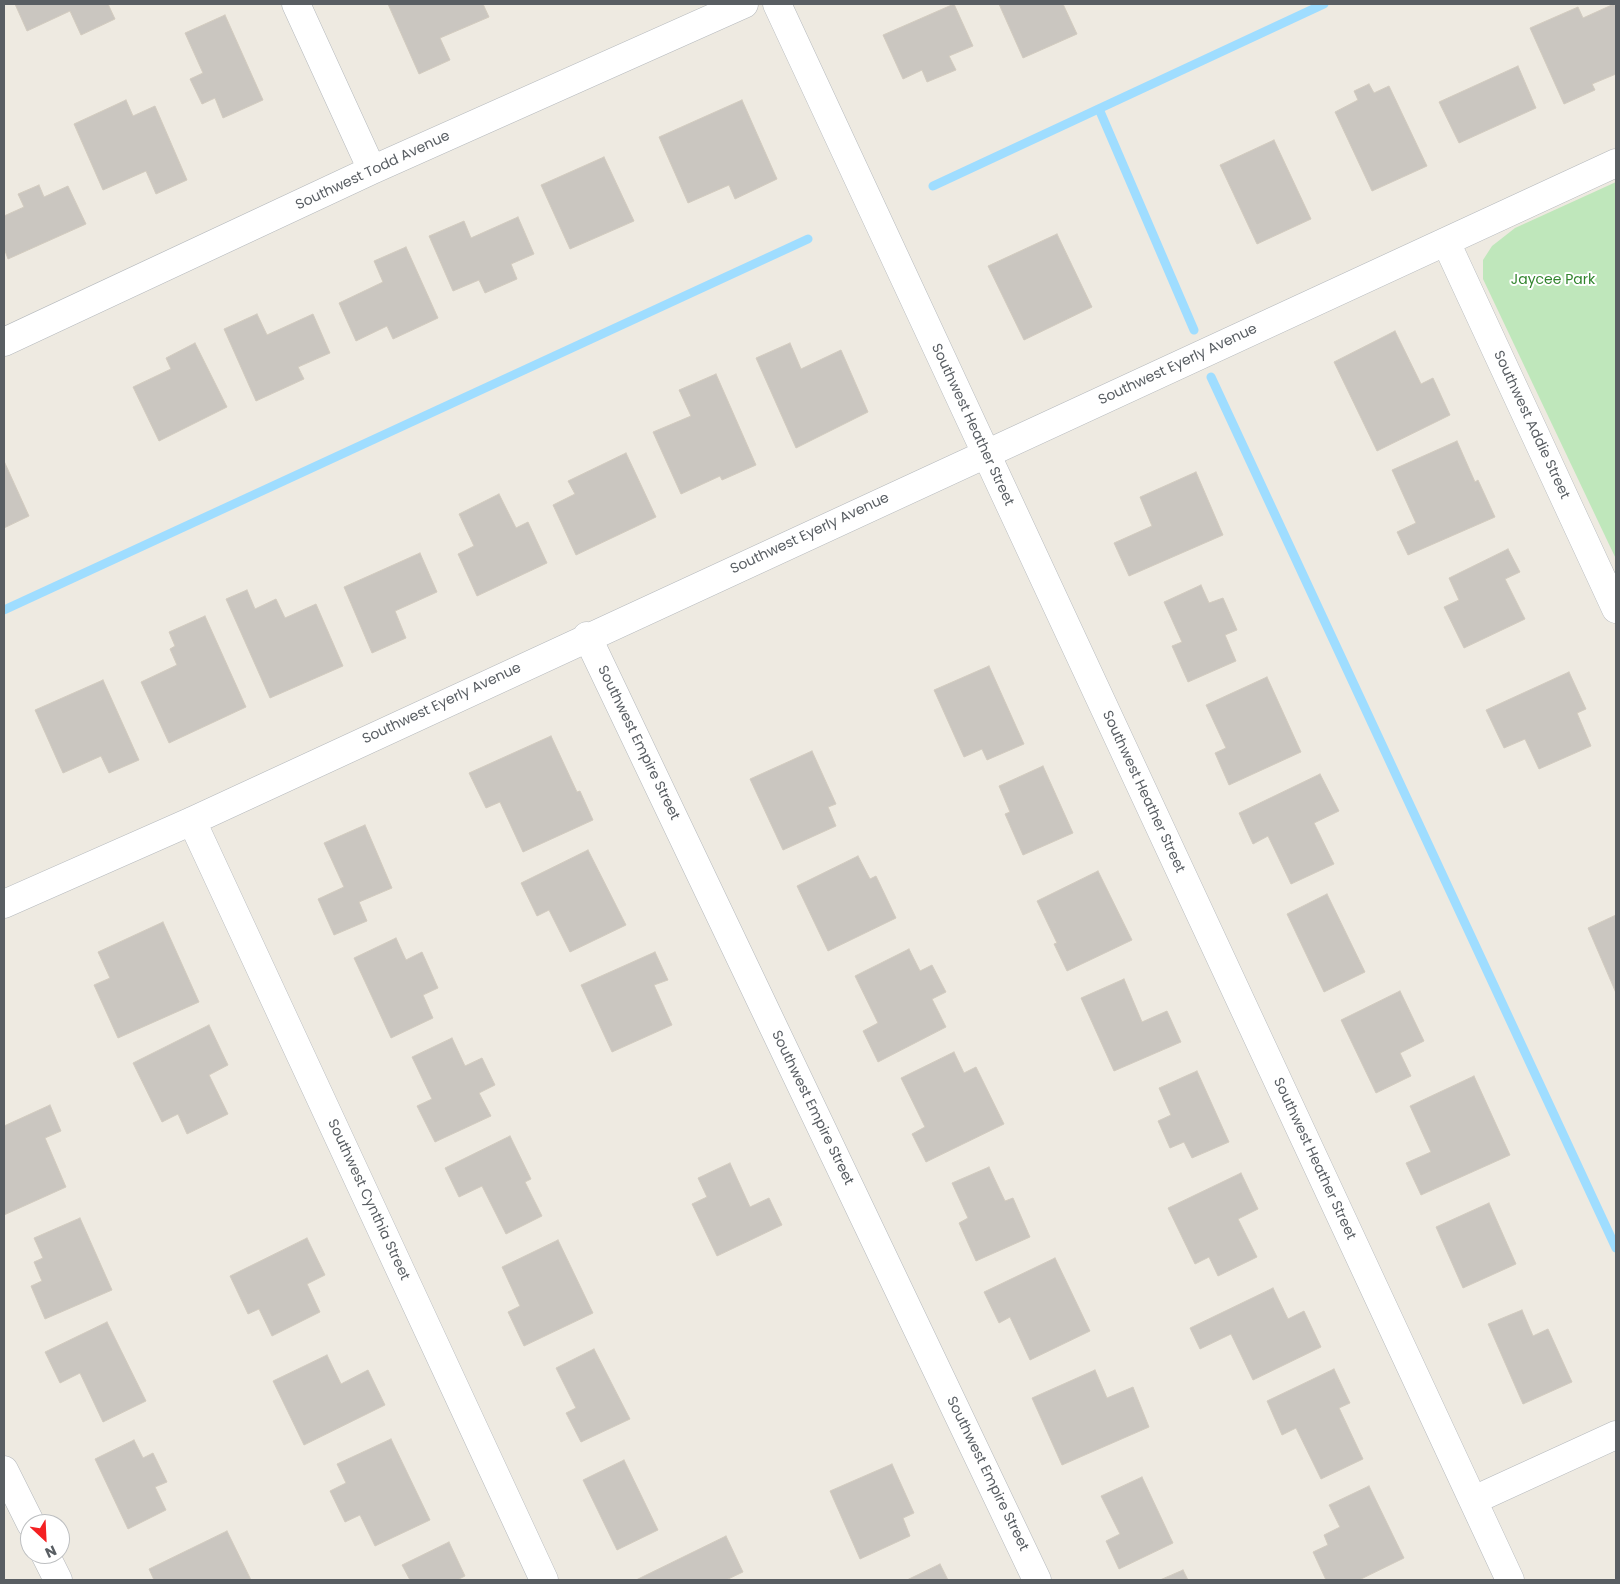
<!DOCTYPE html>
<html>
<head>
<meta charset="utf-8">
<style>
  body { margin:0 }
  #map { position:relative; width:1620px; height:1584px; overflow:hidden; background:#eeeae1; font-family:Poppins,sans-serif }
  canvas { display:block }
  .frame { position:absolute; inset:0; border:5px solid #595e63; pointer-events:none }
  .north { position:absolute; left:20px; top:1514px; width:50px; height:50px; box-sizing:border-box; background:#fff; border:1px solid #bdbfc1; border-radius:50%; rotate:155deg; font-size:14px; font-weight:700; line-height:20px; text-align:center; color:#595e63 }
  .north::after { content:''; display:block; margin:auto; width:18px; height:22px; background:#f42022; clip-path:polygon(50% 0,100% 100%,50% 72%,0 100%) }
</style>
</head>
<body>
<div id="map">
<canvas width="1620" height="1584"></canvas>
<div class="frame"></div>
<div class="north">N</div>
</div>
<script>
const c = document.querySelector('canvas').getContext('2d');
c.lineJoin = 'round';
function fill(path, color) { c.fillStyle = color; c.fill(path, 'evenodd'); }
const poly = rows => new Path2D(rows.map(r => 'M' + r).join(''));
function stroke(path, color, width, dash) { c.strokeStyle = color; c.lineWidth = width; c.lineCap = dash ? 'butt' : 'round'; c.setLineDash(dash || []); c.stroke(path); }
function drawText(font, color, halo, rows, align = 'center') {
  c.font = font + ' Poppins,sans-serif'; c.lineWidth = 4; c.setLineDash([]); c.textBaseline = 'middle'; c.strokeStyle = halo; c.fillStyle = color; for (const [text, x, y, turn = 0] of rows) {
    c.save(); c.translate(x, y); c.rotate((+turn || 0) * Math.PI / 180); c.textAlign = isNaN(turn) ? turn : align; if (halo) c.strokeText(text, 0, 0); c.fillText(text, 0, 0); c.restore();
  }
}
const green = poly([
  [1616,182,1616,559,1483,279,1483,260,1492,246,1515,228]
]);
const stream = poly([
  [1099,109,1194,330],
  [933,186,1324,4],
  [1211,377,1616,1248],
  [4,610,808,239]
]);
const building = poly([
  [15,4,108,4,115,19,81,35,70,11,27,31,15,4],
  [388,4,483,4,489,17,440,38,450,60,419,74,388,4],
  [954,4,973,46,949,56,956,70,927,82,922,70,903,79,883,35,954,4],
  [999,4,1063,4,1077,34,1023,58,999,4],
  [1614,4,1616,8,1616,74,1592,84,1595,90,1564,104,1530,28,1578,7,1583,18,1614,4],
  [225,15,263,100,223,118,215,98,202,104,190,79,203,73,185,33,225,15],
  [1518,66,1536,108,1459,143,1439,102,1518,66],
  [1369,84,1374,93,1389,86,1427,166,1372,191,1335,112,1358,100,1354,91,1369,84],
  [126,100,133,116,155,106,187,180,156,194,146,171,103,190,74,124,126,100],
  [742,100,777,179,735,199,729,185,688,203,659,137,742,100],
  [1274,140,1311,219,1257,244,1220,165,1274,140],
  [604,157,634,221,570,249,541,185,604,157],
  [39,185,44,197,68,186,86,224,8,259,4,248,4,216,24,207,18,194,39,185],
  [518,217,534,254,511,264,517,279,485,293,479,280,453,291,429,236,464,221,471,238,518,217],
  [1057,234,1092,307,1024,340,988,266,1057,234],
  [406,247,438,318,393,339,387,326,356,341,339,303,383,282,374,261,406,247],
  [257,314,267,335,313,314,330,353,298,367,304,379,256,401,224,329,257,314],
  [1395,331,1421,384,1433,378,1450,415,1377,451,1334,362,1395,331],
  [195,343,227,407,159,441,133,387,171,369,166,358,195,343],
  [790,343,801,369,841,350,868,412,796,448,756,358,790,343],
  [716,374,756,465,722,480,720,476,681,494,653,432,691,416,679,390,716,374],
  [1457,441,1475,482,1478,480,1495,517,1408,555,1397,532,1416,523,1392,470,1457,441],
  [626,453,656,517,576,555,553,505,575,494,568,481,626,453],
  [4,461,29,516,4,528,4,461],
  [1196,472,1223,535,1129,576,1114,543,1152,526,1140,497,1196,472],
  [499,494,516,528,528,522,547,563,477,596,458,554,474,546,459,514,499,494],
  [1508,549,1520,572,1505,579,1525,619,1464,648,1444,607,1459,600,1449,578,1508,549],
  [420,553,437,592,395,611,406,638,372,653,344,587,420,553],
  [1201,585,1209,603,1223,598,1237,630,1225,635,1236,661,1188,682,1172,646,1182,642,1164,602,1201,585],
  [247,590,255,609,276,599,285,618,316,604,343,666,270,698,226,599,247,590],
  [205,616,246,707,169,743,141,682,177,665,170,649,175,646,169,632,205,616],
  [989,666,1024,744,987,760,982,749,964,757,934,690,989,666],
  [1569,672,1586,709,1577,713,1591,746,1539,769,1525,739,1504,748,1486,710,1569,672],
  [1267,677,1301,752,1229,785,1215,753,1226,748,1206,705,1267,677],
  [103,680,139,760,109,773,101,756,63,773,35,710,103,680],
  [551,736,577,792,580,791,593,820,523,852,500,802,486,808,469,773,551,736],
  [812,751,836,804,828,807,836,826,783,850,750,779,812,751],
  [1043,766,1073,833,1023,855,1005,814,1010,812,999,786,1043,766],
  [1320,774,1339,811,1314,823,1334,864,1291,884,1268,836,1253,844,1239,813,1320,774],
  [365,825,392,888,359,902,367,921,334,935,318,899,344,887,324,843,365,825],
  [588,850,626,925,570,952,549,910,537,916,521,883,588,850],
  [858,856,870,879,876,876,896,918,828,951,797,886,858,856],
  [1098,871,1132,940,1067,971,1054,944,1057,943,1037,901,1098,871],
  [1327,894,1365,972,1324,992,1287,914,1327,894],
  [1616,915,1616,993,1588,928,1616,915],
  [163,922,199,1002,118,1038,94,985,110,978,98,952,163,922],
  [396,938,406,960,422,952,438,988,423,995,433,1018,391,1038,354,958,396,938],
  [909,949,920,971,932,965,946,992,932,999,946,1027,878,1062,863,1031,878,1023,855,976,909,949],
  [655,952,668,980,654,985,672,1025,612,1052,581,985,655,952],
  [1124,979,1142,1022,1167,1011,1181,1042,1114,1071,1081,998,1124,979],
  [1400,991,1424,1041,1400,1053,1411,1076,1376,1093,1341,1020,1400,991],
  [209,1025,228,1065,209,1075,228,1114,187,1134,178,1114,162,1122,133,1063,209,1025],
  [452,1038,465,1066,482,1058,495,1085,479,1093,491,1116,435,1142,417,1106,432,1099,412,1057,452,1038],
  [954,1052,964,1073,976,1067,1004,1124,926,1162,912,1134,925,1127,901,1078,954,1052],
  [1197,1071,1229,1142,1192,1158,1184,1142,1170,1148,1158,1121,1171,1115,1159,1088,1197,1071],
  [1474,1076,1510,1155,1421,1195,1406,1163,1431,1152,1410,1106,1474,1076],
  [50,1105,61,1131,45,1138,66,1187,4,1215,4,1126,50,1105],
  [510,1136,531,1179,525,1182,542,1216,506,1234,482,1186,459,1197,445,1168,510,1136],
  [730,1163,750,1207,769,1198,782,1225,717,1256,692,1204,707,1197,698,1178,730,1163],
  [989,1167,1005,1201,1013,1198,1030,1237,976,1261,959,1223,968,1218,952,1183,989,1167],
  [1241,1173,1258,1209,1238,1219,1257,1257,1218,1276,1209,1257,1195,1264,1168,1208,1241,1173],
  [1489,1203,1516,1264,1463,1288,1436,1227,1489,1203],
  [80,1218,112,1290,45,1319,31,1286,42,1281,34,1262,43,1258,34,1238,80,1218],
  [307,1238,325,1275,307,1284,320,1312,272,1336,259,1309,248,1314,230,1276,307,1238],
  [558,1240,593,1313,524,1346,508,1312,520,1306,502,1267,558,1240],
  [1055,1258,1090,1331,1030,1360,1010,1317,999,1323,984,1292,1055,1258],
  [1273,1288,1288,1319,1304,1311,1321,1347,1253,1380,1231,1334,1200,1349,1190,1328,1273,1288],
  [1522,1310,1533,1336,1548,1329,1572,1382,1523,1404,1488,1324,1522,1310],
  [107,1322,146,1401,103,1422,80,1373,60,1383,45,1352,107,1322],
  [594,1349,630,1419,581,1442,566,1413,576,1408,556,1368,594,1349],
  [327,1355,341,1384,368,1370,385,1405,304,1445,273,1381,327,1355],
  [1334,1369,1350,1403,1339,1408,1363,1459,1321,1479,1296,1428,1282,1435,1267,1401,1334,1369],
  [1095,1370,1107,1398,1133,1387,1149,1427,1062,1465,1032,1398,1095,1370],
  [391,1439,430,1520,375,1546,360,1515,345,1522,330,1491,346,1483,337,1464,391,1439],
  [134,1440,143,1458,153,1453,167,1482,155,1487,166,1510,128,1529,95,1459,134,1440],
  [624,1460,658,1530,617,1550,583,1480,624,1460],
  [892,1464,914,1513,903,1518,910,1536,860,1559,830,1491,892,1464],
  [1142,1477,1173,1543,1119,1569,1106,1541,1120,1534,1101,1496,1142,1477],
  [1369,1486,1404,1558,1359,1580,1326,1580,1313,1552,1328,1545,1324,1535,1340,1527,1329,1505,1369,1486],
  [227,1531,251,1580,154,1580,149,1569,227,1531],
  [726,1536,743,1572,726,1580,636,1580,726,1536],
  [449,1542,465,1576,457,1580,410,1580,402,1565,449,1542],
  [940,1564,948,1580,907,1580,940,1564],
  [1183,1570,1188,1580,1160,1580,1183,1570]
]);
const minor = poly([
  [296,4,372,170],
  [777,4,1510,1580],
  [1446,242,1616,609],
  [4,342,372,170,744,4],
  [587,636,1037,1580],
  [192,821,544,1580],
  [4,904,192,821,1616,163],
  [4,1470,31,1524],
  [1474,1500,1616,1435],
  [45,1554,58,1580]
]);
const streetNames = [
  ["Southwest Todd Avenue",373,171,-25],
  ["Southwest Eyerly Avenue",1178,365,-25],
  ["Southwest Heather Street",972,425,65],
  ["Southwest Addie Street",1531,425,65],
  ["Southwest Eyerly Avenue",810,534,-25],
  ["Southwest Eyerly Avenue",442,704,-25],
  ["Southwest Empire Street",638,743,64],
  ["Southwest Heather Street",1143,792,65],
  ["Southwest Empire Street",812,1108,64],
  ["Southwest Heather Street",1314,1159,65],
  ["Southwest Cynthia Street",368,1200,65],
  ["Southwest Empire Street",987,1474,64]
];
const parkNames = [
  ["Jaycee Park",1553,280]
];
fill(green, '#bfe7bb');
stroke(stream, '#9fddff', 9);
fill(building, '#cac6c0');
stroke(building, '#d2cbbf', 1);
stroke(minor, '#b4b8bc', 29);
stroke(minor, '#fff', 28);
drawText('14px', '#595e63', '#fff', streetNames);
drawText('14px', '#32852e', '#fff', parkNames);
</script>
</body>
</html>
